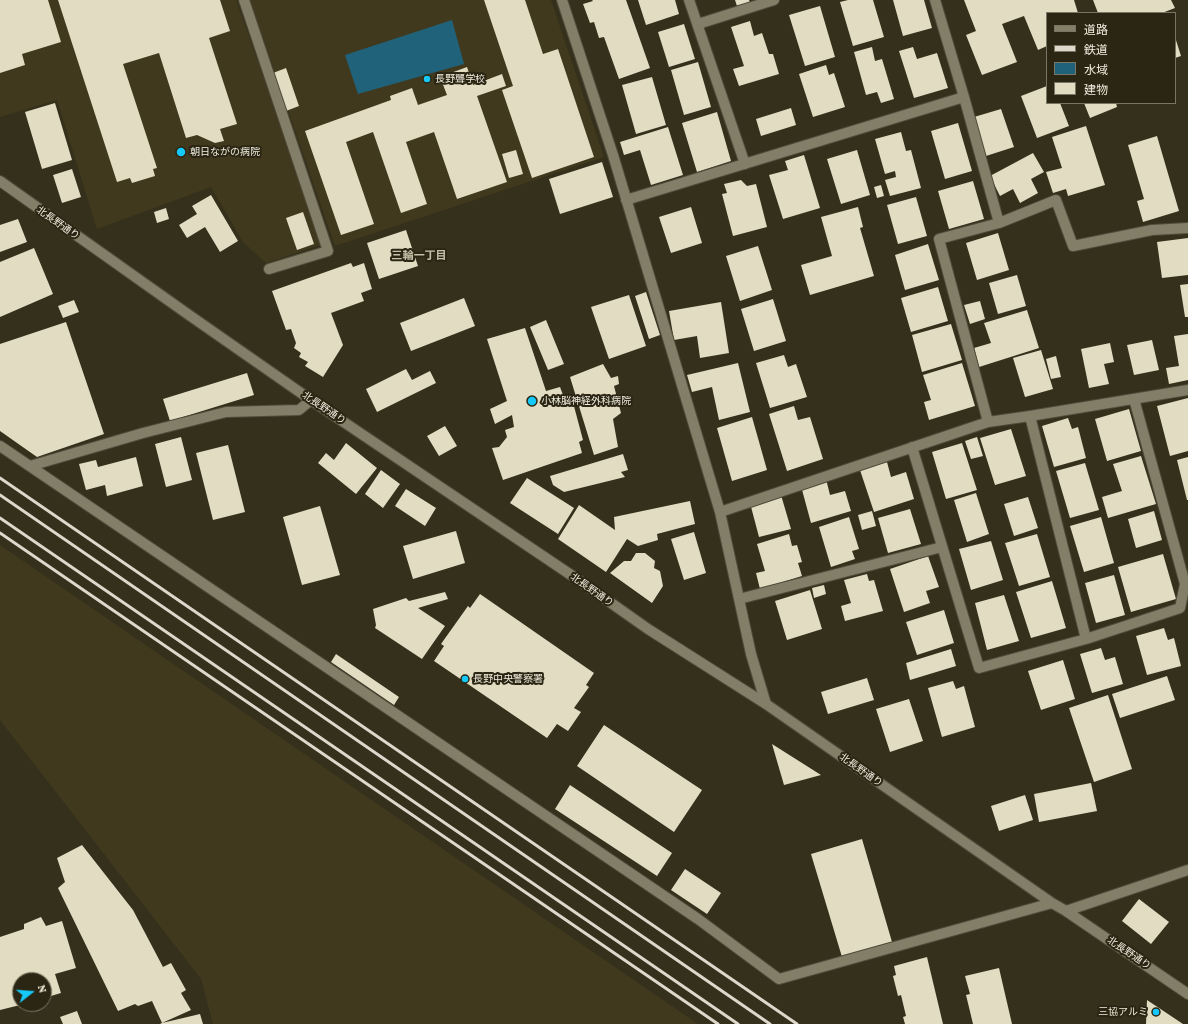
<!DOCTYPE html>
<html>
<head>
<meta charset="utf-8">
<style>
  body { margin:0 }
  #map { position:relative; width:1188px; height:1024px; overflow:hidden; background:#35301c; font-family:"Crimson Pro","Noto Sans JP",serif }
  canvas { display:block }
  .legend { position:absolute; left:1046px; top:12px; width:130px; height:92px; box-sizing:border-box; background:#2b2613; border:1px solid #7a7665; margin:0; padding:5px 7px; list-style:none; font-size:12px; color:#f0ede0 }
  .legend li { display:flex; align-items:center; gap:8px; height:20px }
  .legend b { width:20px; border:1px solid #7a7665 }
  .north { position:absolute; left:12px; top:972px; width:40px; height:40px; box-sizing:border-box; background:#2b2613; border:1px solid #7a7665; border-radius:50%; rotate:73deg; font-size:11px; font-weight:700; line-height:16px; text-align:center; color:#f0ede0 }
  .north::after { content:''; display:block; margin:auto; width:14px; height:18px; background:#15cafb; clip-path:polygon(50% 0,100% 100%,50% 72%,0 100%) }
</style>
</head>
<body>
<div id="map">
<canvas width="1188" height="1024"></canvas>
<ul class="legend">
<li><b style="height:5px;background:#837e67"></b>道路</li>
<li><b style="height:5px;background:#dcd9cc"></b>鉄道</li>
<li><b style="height:11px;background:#206279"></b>水域</li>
<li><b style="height:11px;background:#e2dcc3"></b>建物</li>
</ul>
<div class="north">N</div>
</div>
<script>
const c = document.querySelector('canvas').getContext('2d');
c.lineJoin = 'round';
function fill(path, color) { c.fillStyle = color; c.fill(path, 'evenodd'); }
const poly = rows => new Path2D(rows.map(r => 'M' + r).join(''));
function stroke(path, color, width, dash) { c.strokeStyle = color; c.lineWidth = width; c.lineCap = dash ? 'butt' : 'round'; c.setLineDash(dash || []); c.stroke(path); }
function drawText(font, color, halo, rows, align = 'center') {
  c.font = font + ' "Crimson Pro","Noto Sans JP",serif'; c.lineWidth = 4; c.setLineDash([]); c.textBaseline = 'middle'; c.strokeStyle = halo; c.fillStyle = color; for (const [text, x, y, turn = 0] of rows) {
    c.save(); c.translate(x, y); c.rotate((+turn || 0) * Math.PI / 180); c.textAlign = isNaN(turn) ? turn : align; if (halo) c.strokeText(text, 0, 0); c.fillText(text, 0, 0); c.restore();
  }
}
const built = poly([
  [0,0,236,0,261,70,320,245,266,263,243,242,211,187,97,229,57,100,0,117],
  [250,0,551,0,604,157,335,246],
  [0,545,698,1024,213,1024,201,979,0,720]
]);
const water = poly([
  [452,20,464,64,358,94,345,55]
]);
const building = poly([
  [0,0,48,0,61,42,22,54,25,65,0,73],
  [58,0,220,0,230,31,209,38,237,124,220,129,224,141,215,143,197,135,186,138,159,53,123,64,157,168,153,169,155,176,132,183,130,178,117,182],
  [484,0,525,0,543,54,558,49,594,157,532,178,502,90,513,86],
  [592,0,626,0,650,68,619,79,604,37,599,38,594,22,590,23,583,4,593,1],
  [638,0,675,0,679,14,646,25],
  [735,0,749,0,750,2,737,6],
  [848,0,873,0,884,37,853,46,840,2],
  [893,0,924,0,932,28,903,36],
  [964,0,1074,0,1078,13,1047,13,1047,46,1038,50,1024,16,1002,24,1017,62,982,75,966,35,976,31],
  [1093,0,1171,0,1175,8,1162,13,1098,13],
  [820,6,835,57,805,66,789,15],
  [750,21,754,36,762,33,769,54,773,54,779,74,739,86,733,69,744,66,731,27],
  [684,24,695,59,669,67,658,32],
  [1175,37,1181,56,1175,58],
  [872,47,875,61,882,59,894,99,881,103,877,92,866,95,854,52],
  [913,47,917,59,937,53,948,88,914,98,899,51],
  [698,62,711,107,684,115,671,70],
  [826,65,829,75,834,73,845,107,813,117,799,74],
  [467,67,473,85,502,74,506,86,477,96,507,182,457,199,434,132,406,142,427,204,401,213,373,132,346,142,374,224,341,235,305,131,391,100,390,96,412,88,418,105,447,95,440,77],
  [286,68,299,106,286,111,273,73],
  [652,77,666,125,636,134,622,85],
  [1047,86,1047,103,1060,103,1069,126,1037,138,1021,96],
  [55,103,72,160,42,169,25,112],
  [1084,103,1116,103,1117,107,1090,118],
  [791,108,796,125,761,136,756,119],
  [1001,109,1014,147,986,156,974,117],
  [717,112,731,161,697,172,682,123],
  [958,123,972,171,945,179,931,131],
  [1086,126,1105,185,1068,196,1066,189,1053,193,1046,172,1062,168,1052,137],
  [668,127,683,175,651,185,640,150,624,155,620,142],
  [901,132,906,151,911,150,921,188,890,196,885,180,896,177,895,171,885,174,875,139],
  [1157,136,1179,211,1143,222,1137,201,1144,199,1128,145],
  [516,150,523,174,509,178,502,154],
  [857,150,870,195,841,204,827,159],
  [1033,153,1044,172,1031,179,1038,193,1020,203,1013,189,1000,196,990,176],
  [804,155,820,208,783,219,769,175,788,170,785,161],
  [602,162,613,197,560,214,549,179],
  [72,169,81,197,62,203,53,175],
  [741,180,747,186,756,184,767,227,733,236,722,194,727,193,724,184],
  [973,181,984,219,949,229,938,191],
  [881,185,884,196,877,198,874,187],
  [211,195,238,241,220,252,205,227,187,238,179,225,197,214,192,206],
  [916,197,927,236,898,244,887,205],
  [691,207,702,243,671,253,659,217],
  [858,207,863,227,860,228,874,276,810,295,801,265,832,256,821,217],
  [166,208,169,219,157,223,154,212],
  [303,212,314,244,297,250,286,218],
  [18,219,27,242,0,252,0,225],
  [406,230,418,266,379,279,367,243],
  [998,233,1009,270,977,280,966,243],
  [1188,238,1188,275,1162,278,1157,242],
  [928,244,939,280,905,290,895,255],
  [758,246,772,290,740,301,726,256],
  [34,248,53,294,0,317,0,262],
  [351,263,353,267,364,263,372,289,361,293,364,301,331,313,343,345,323,377,305,366,308,362,299,357,301,353,294,348,296,343,291,329,286,330,272,291],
  [1017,275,1026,306,998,314,989,283],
  [1188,284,1188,317,1185,317,1180,285],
  [938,287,948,321,911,332,901,298],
  [646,292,660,335,649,339,635,296],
  [629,295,646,346,609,359,591,307],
  [464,298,475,326,411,351,400,323],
  [773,299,786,341,754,351,741,309],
  [74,300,79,312,63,318,58,306],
  [980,301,985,319,970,324,964,305],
  [721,302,729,353,700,358,697,336,674,340,669,311],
  [1027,310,1039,348,979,367,974,348,991,343,984,323],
  [546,320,564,364,548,370,530,327],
  [66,322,104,434,37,457,0,431,0,344],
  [951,324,962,360,922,372,912,335],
  [525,328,546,391,560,387,563,395,571,395,583,440,579,442,582,453,503,480,492,448,499,447,507,437,505,430,514,427,512,415,495,424,490,409,507,401,487,339],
  [1188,334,1188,380,1169,384,1166,368,1179,366,1174,336],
  [1152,340,1159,370,1134,375,1127,345],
  [1110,343,1114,362,1104,364,1109,384,1089,388,1081,349],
  [1041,350,1053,389,1025,397,1013,358],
  [784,355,788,367,796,364,807,397,770,408,756,363],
  [1056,356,1061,377,1051,379,1046,359],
  [738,363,750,412,719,420,712,387,692,392,687,375],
  [962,363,975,406,929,420,924,402,931,400,923,375],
  [603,364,611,378,618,376,619,384,614,386,621,413,613,419,618,447,594,455,570,377],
  [406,369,412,380,430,371,436,383,377,412,366,389],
  [247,373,254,395,170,421,163,399],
  [1188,398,1188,451,1170,456,1157,406],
  [794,406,798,420,810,417,823,459,787,471,769,414],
  [1129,409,1141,451,1107,461,1095,419],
  [752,417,767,470,732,481,717,428],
  [1068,418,1072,429,1078,427,1086,458,1054,467,1042,426],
  [445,426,457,446,439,456,427,436],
  [1011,429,1026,476,995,485,980,438],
  [181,437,192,480,166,487,155,444],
  [977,437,983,456,971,459,965,441],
  [346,443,377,468,356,494,318,463,326,453,334,460],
  [962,443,977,490,946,499,932,452],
  [228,445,245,512,213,520,196,453],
  [623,454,628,470,621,472,625,477,564,492,553,485,550,476],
  [1141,456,1156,504,1108,518,1102,497,1122,491,1113,464],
  [136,457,143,486,107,496,105,485,86,490,79,464,96,460,98,467],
  [1188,457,1188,500,1187,500,1177,460],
  [887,462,891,477,906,472,914,499,874,512,860,470],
  [1085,463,1099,510,1070,518,1056,471],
  [381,470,400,484,383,508,365,494],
  [527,478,574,508,558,534,510,503],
  [826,479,830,495,845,491,851,511,811,523,801,486],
  [406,489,436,508,425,526,395,506],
  [976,493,989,534,967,542,954,500],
  [781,495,791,529,759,537,750,503],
  [1028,497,1038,528,1014,536,1004,504],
  [690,501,695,524,657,534,658,540,638,546,627,539,606,572,558,539,579,505,615,530,614,517],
  [320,506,340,575,302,585,283,517],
  [910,509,921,544,888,553,878,518],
  [872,511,876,526,862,530,858,515],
  [1154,511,1162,540,1136,548,1128,519],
  [849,517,859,549,852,551,855,559,831,567,819,527],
  [1101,517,1114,563,1084,572,1070,526],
  [456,531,465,563,413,579,403,546],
  [694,532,706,573,684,580,671,539],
  [789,534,792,546,797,545,802,562,798,563,802,576,760,589,756,573,765,571,757,544],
  [1037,534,1050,577,1019,586,1005,543],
  [991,541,1003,580,971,590,959,549],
  [636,553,645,553,655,561,654,568,660,571,663,586,652,603,610,573,624,561,631,561],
  [1163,554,1176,599,1131,612,1118,567],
  [928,556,939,587,926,591,930,603,904,612,890,569],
  [867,574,869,581,874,580,883,611,845,621,841,606,851,603,844,580],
  [1114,575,1125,615,1096,623,1085,583],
  [1052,581,1066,628,1031,638,1016,592],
  [824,585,826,594,814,598,812,588],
  [810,590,822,629,787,640,775,601],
  [445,592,448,599,418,608,445,626,422,659,375,628,376,625,373,609,406,598,409,601],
  [480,594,594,673,586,685,589,687,574,708,581,712,568,731,557,724,547,738,434,661,444,646,441,644,468,606,470,608],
  [1004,595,1019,641,987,650,975,603],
  [944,610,954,643,917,655,906,622],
  [1164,628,1168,640,1174,638,1181,666,1147,675,1136,636],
  [1101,648,1105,660,1115,657,1123,684,1092,693,1080,654],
  [951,649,956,666,910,680,906,663],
  [336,654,399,697,394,705,331,662],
  [1063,660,1075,699,1041,710,1028,671],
  [1167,676,1175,700,1120,718,1112,694],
  [867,678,874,700,828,714,821,692],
  [953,681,956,689,964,686,975,727,942,737,928,688],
  [1108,695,1132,769,1094,782,1069,708],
  [909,699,923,741,890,752,876,709],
  [604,725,702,790,674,832,577,766],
  [772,744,821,775,784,785],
  [1091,783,1097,811,1039,822,1034,794],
  [570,785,672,853,657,876,555,809],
  [1025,795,1033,820,999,831,991,806],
  [862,839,892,942,842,957,811,854],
  [82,845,133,910,163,967,171,963,186,990,181,993,191,1010,162,1023,200,1014,203,1024,160,1024,162,1023,152,1001,138,1006,135,1004,118,1011,58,888,65,882,57,858],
  [685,869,721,893,707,914,671,890],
  [1139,899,1169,922,1151,944,1122,921],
  [41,917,46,926,62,921,76,968,55,974,61,993,44,998,44,980,20,980,20,1005,0,1010,0,937,24,929,24,924],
  [927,957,943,1024,905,1024,903,1017,906,1016,901,995,898,996,893,976,896,975,894,966],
  [999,968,1012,1024,973,1024,966,995,970,994,965,976],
  [1147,1000,1183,1024,1146,1024],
  [77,1011,82,1024,63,1024,60,1017]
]);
const minor = poly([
  [244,0,328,251,269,269],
  [562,0,613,155,720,512,751,654,766,704],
  [689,0,745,164],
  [935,0,964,97,999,223],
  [698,24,774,0],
  [0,181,189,315,311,400,577,579,648,629,766,704,1052,903,1066,911,1188,994],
  [626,200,964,97],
  [1134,399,1185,584,1188,583],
  [1030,416,1086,639],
  [988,422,939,239,999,223,1056,200,1073,246,1152,230,1188,228],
  [0,446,698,919,779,979,1052,903],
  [912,447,979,668,1086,639,1180,608,1185,584],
  [30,466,143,433,226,412,299,410,311,400],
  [720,512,988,422,1030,416,1188,390],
  [739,599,942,547],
  [1066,911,1188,870]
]);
const rail = poly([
  [0,478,797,1024],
  [0,495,770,1024],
  [0,518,738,1024],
  [0,533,718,1024]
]);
const markers = [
  [427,79,4,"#15cafb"],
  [181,152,5,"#15cafb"],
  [532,401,5,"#15cafb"],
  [465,679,4,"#15cafb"],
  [1156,1012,4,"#15cafb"]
];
const poiNames = [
  ["長野聾学校",435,79],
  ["朝日ながの病院",190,152],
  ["小林脳神経外科病院",541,401],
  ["長野中央警察署",473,679],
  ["三協アルミ",1148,1012,"right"]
];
const streetNames = [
  ["北長野通り",58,223,35],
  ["北長野通り",324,408,34],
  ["北長野通り",592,590,35],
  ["北長野通り",861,770,35],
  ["北長野通り",1129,953,34]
];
const neighbourhoodNames = [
  ["三輪一丁目",419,256]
];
fill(built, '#40391e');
fill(water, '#206279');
fill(building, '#e2dcc3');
stroke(minor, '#504b3a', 12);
stroke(minor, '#837e67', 10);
stroke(rail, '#dcd9cc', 3);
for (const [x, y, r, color] of markers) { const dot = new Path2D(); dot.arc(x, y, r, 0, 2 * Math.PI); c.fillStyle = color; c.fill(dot); stroke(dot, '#2b2613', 1.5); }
drawText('10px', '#f0ede0', '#2b2613', poiNames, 'left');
drawText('10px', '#f0ede0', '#2b2613', streetNames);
drawText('bold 11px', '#c7c0a8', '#2b2613', neighbourhoodNames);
</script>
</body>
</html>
